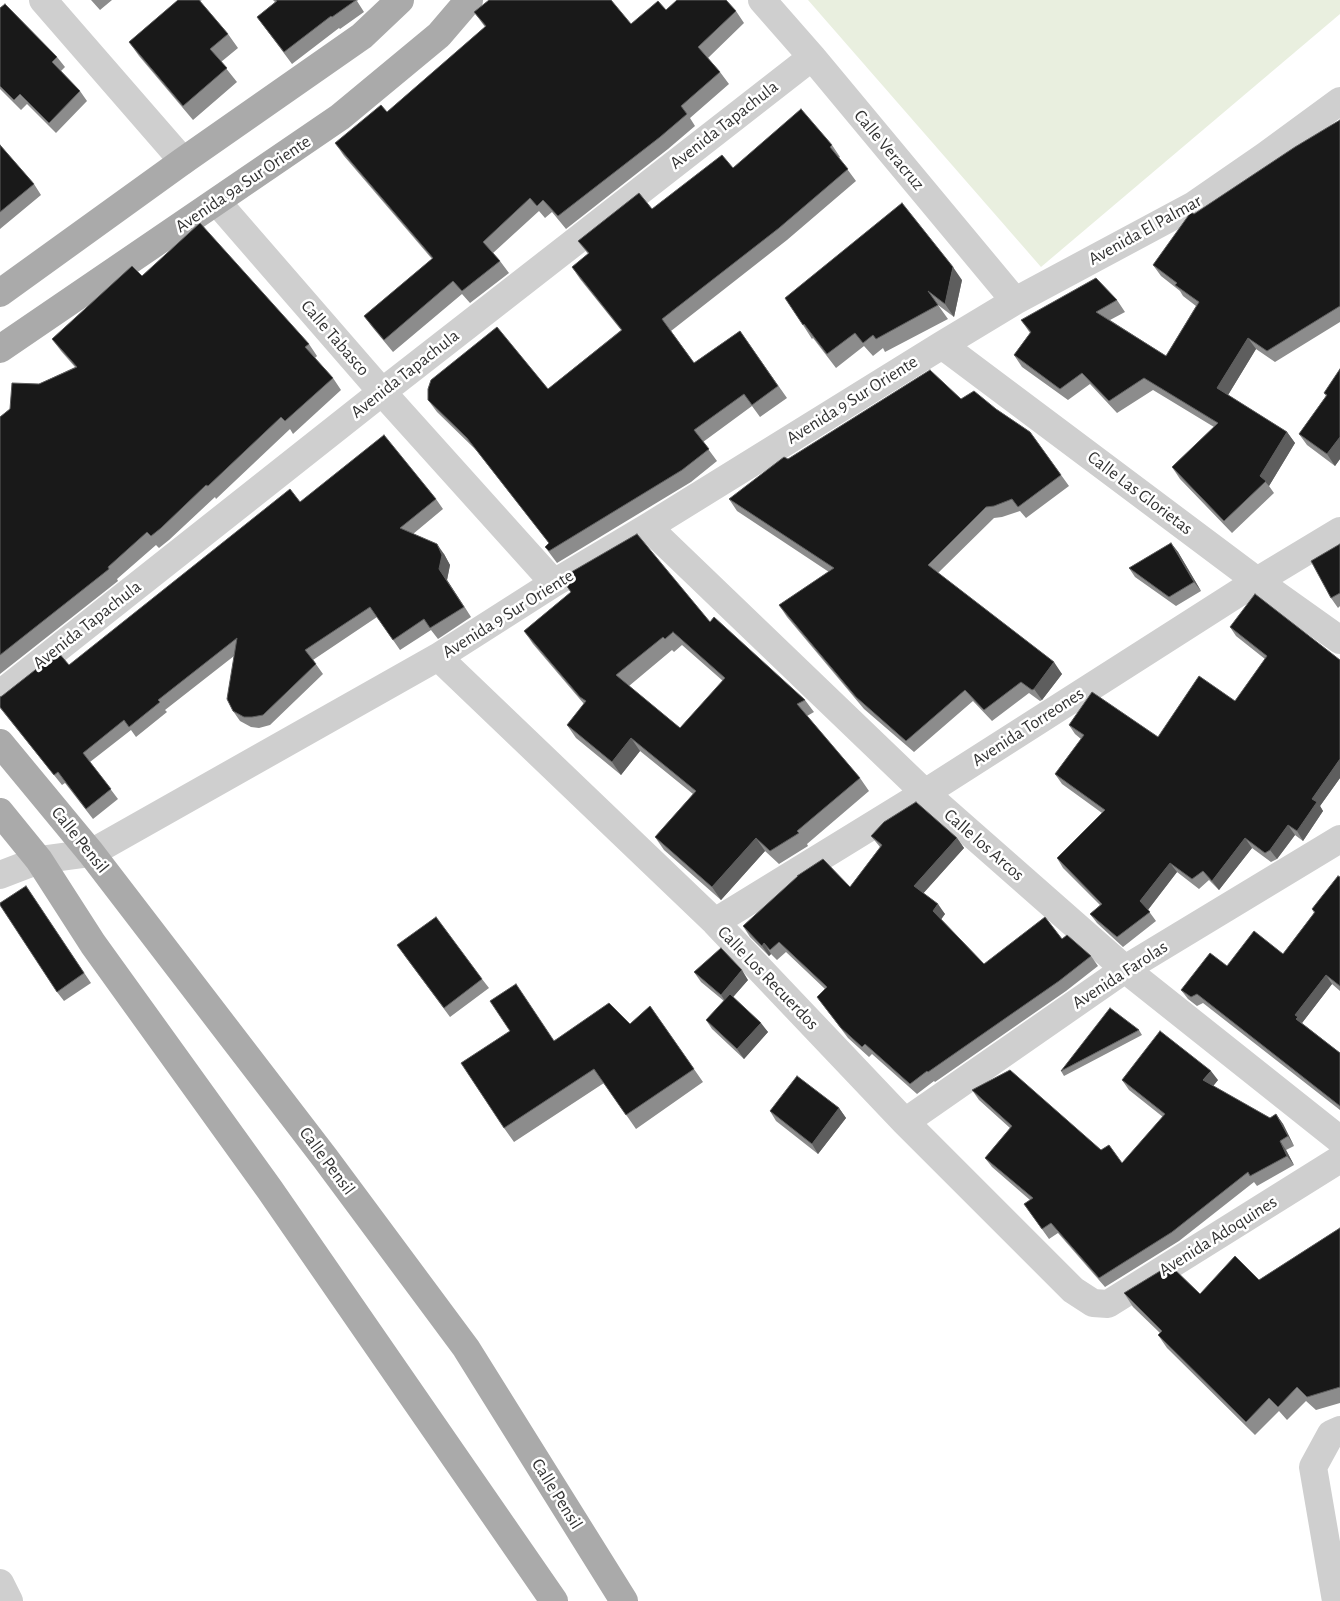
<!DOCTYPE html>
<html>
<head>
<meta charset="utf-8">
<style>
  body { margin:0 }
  canvas { display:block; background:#fff }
</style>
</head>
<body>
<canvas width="1340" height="1601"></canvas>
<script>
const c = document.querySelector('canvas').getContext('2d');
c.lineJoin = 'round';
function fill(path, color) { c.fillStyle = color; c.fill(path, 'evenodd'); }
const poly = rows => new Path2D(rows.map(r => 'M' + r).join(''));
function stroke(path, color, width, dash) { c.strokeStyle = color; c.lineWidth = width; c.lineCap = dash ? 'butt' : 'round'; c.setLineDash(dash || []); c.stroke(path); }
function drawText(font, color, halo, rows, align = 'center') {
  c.font = font + ' "Alegreya Sans",sans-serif'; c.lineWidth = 5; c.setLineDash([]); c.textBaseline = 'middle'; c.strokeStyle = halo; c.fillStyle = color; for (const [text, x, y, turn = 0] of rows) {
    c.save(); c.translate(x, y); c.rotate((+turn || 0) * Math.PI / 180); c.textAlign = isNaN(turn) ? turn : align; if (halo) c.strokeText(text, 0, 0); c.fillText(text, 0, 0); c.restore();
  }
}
const green = poly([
  [808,0,1340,0,1340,14,1041,267]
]);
const minor = poly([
  [43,0,183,161],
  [762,0,812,57,1015,301],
  [217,202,382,392,554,583],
  [942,345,1257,581,1340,640],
  [648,527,925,793,1125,969,1340,1140],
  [438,657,715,922,905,1122,1073,1290,1093,1303,1108,1304,1340,1159],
  [0,694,382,392,812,57],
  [0,875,39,860,91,853,438,657,554,583,648,527,942,345,1015,301,1194,205,1265,156,1340,101],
  [715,922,925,793,1257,581,1340,531],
  [905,1122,1125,969,1340,839],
  [0,1583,9,1601],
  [1336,1601,1313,1467,1331,1434,1340,1430]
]);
const major = poly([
  [0,293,183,161,362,36,400,0],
  [0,349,340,117,439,35,469,0],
  [0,743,91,853,325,1158,466,1348,624,1601],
  [0,812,39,860,93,944,270,1190,554,1601]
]);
const wall = poly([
  [91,0,112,0,100,10],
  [178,0,202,0,200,1,228,34,238,48,221,62,237,82,193,120,139,56,129,42],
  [273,0,358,0,357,1,364,12,340,29,339,28,292,64,257,17,275,2],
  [0,8,57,57,65,67,61,71,80,91,87,101,56,133,27,104,21,110,0,89],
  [666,10,736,11,744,23,708,58,720,72,729,84,690,118,695,126,668,149,566,229,552,212,545,218,539,211,493,253,500,261,509,273,470,303,462,294,393,352,373,328,364,316,432,259,344,156,335,143,387,112,485,27,474,12,631,24],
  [1340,120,1340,322,1275,362,1256,349,1228,395,1287,432,1295,443,1269,486,1274,493,1232,533,1180,479,1172,467,1214,427,1153,390,1117,413,1090,384,1068,400,1022,367,1014,355,1030,333,1021,320,1117,300,1125,312,1110,320,1166,356,1196,306,1183,296,1180,291,1161,276,1153,265,1194,214],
  [0,145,34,184,41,195,0,229],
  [832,145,840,157,839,158,856,181,787,240,671,331,694,363,740,331,787,398,760,417,752,406,703,442,717,461,691,482,557,563,545,547,549,543,476,450,437,412,428,400,548,389,621,330,580,279,572,267,588,254,578,241,652,209,733,168],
  [142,276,309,344,317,356,315,358,333,378,341,390,293,434,290,429,216,499,215,497,169,540,159,548,156,545,117,579,118,581,0,674,0,417,39,384,75,367,61,351,52,339],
  [962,280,954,317,938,305,948,319,885,352,883,348,873,356,864,346,836,368,813,338,812,339,803,325],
  [1340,369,1340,459,1335,466,1307,445,1299,434,1326,396,1324,393],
  [961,399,996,409,1030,432,1069,486,1026,518,1020,511,1002,517,994,518,938,573,1062,674,1042,700,1040,701,1029,693,992,721,973,701,914,752,864,709,787,617,779,605,829,572,737,511,729,499,788,459],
  [436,499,443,509,413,534,444,554,450,565,447,580,471,617,438,639,431,630,400,650,377,617,313,660,323,674,270,725,259,728,251,727,240,721,233,711,234,656,165,710,167,712,136,737,131,730,90,762,118,799,93,819,65,783,62,785,0,708,0,697,69,665,300,502],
  [1171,543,1178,552,1201,591,1176,606,1135,577,1129,568],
  [1340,544,1340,606,1338,608,1331,598],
  [561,578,710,622,805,700,814,712,807,716,860,778,869,791,807,844,808,846,779,864,765,851,721,900,664,850,655,837,693,794,640,751,621,775,576,738,567,725,584,704,533,644,524,631,571,592],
  [682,645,723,681,680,728,629,686,672,650,674,652],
  [1230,627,1340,660,1340,778,1320,806,1323,811,1303,841,1295,835,1277,859,1271,862,1252,848,1219,890,1209,880,1199,889,1177,872,1148,910,1156,921,1123,947,1097,923,1090,914,1100,905,1063,868,1057,858,1102,813,1062,784,1055,774,1081,739,1075,734,1069,725,1158,737,1235,701,1265,659,1236,636],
  [871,836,957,838,964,848,923,893,945,914,941,919,984,964,1062,939,1091,956,1098,966,1066,991,935,1082,934,1081,917,1094,872,1054,869,1057,848,1038,817,997,825,989,786,952,777,960,771,954,769,956,750,937,743,926,850,887,880,847],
  [1340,877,1340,991,1332,984,1302,1023,1340,1053,1340,1110,1203,1003,1197,1006,1188,999,1181,990,1227,966,1283,954,1314,913,1312,909],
  [26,886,91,983,64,1001,57,992],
  [404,955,482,979,489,988,450,1017],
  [694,972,748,980,733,997,768,1032,744,1059,712,1029,706,1020,724,1001,701,982],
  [650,1006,703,1082,636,1129,604,1083,514,1142,504,1128,554,1040,630,1024],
  [1139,1030,1142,1035,1064,1076,1061,1071],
  [1122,1080,1218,1080,1213,1086,1270,1118,1276,1114,1283,1124,1294,1146,1286,1150,1294,1165,1257,1186,1254,1182,1179,1241,1105,1287,1058,1233,1049,1239,1024,1204,1030,1200,992,1167,985,1158,1010,1128,979,1100,972,1090,1101,1150,1122,1163,1163,1117,1129,1090],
  [839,1108,846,1118,818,1154,776,1121,770,1111],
  [1340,1228,1340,1403,1316,1410,1306,1401,1287,1420,1279,1411,1255,1435,1167,1348,1158,1335,1160,1333,1133,1307,1124,1293,1200,1294,1259,1280]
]);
const shadedWall = poly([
  [953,267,962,280,954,317,945,304],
  [1248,338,1256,349,1225,400,1217,388],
  [1287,432,1295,443,1269,486,1260,476],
  [1340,437,1340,459,1335,466,1327,454],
  [1171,543,1178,552,1201,591,1194,582],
  [437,544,444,554,450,565,447,580,471,617,439,569],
  [1054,662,1062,674,1042,700,1034,689],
  [631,738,640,751,621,775,612,762],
  [1340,759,1340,778,1320,806,1323,811,1303,841,1297,831,1312,799],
  [1288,825,1295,835,1277,859,1270,850],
  [756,838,765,851,721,900,712,887],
  [957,838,964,848,921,896,914,886],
  [1245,838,1252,848,1219,890,1212,881],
  [1170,863,1177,872,1147,911,1140,901],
  [938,904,945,914,940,921,933,911],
  [764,943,771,954,769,956,762,946],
  [742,970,748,980,727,1004,721,995],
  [1326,975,1332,984,1302,1023,1296,1019,1295,1015],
  [761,1023,768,1032,744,1059,737,1049],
  [1211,1071,1218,1080,1210,1090,1203,1080],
  [839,1108,846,1118,818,1154,812,1144],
  [1276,1114,1283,1124,1294,1146,1288,1136],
  [1280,1141,1286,1150,1294,1165,1287,1156]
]);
const building = poly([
  [178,0,199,0,228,34,210,49,227,68,183,106,129,42,178,0],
  [276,0,356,0,332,17,331,16,284,52,257,17,277,1,276,0],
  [489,0,611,0,631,24,658,1,666,10,677,0,726,0,736,11,698,47,720,72,681,106,687,114,660,137,558,216,543,200,537,206,530,198,483,242,500,261,462,291,453,281,384,340,364,316,433,258,335,143,381,105,387,112,486,26,474,12,489,0],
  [5,4,57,57,52,62,80,91,49,123,20,94,14,100,0,86,0,8,5,4],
  [801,109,832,145,830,147,848,169,779,228,662,319,694,363,740,331,778,386,752,405,744,394,694,430,709,449,682,470,549,551,545,547,549,543,467,438,428,400,428,389,431,380,497,327,548,389,622,330,572,267,589,253,578,241,639,193,652,209,722,155,733,168,801,109],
  [1340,120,1340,306,1267,351,1248,338,1217,388,1287,432,1260,476,1266,481,1224,521,1172,467,1218,423,1144,378,1109,401,1082,373,1060,389,1014,355,1031,332,1021,320,1096,278,1117,300,1096,312,1166,356,1199,302,1175,285,1177,283,1153,265,1191,212,1194,214,1295,147,1340,120],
  [0,145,34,184,0,212,0,145],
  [902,203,953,267,945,304,928,291,938,305,876,339,873,335,863,343,855,333,827,354,804,324,803,325,785,298,902,203],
  [200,223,309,344,305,347,333,378,285,421,281,417,208,486,206,485,161,528,151,536,147,532,108,567,109,569,0,655,0,417,10,409,12,383,39,384,77,367,52,339,132,266,142,276,200,223],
  [1340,369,1340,437,1327,454,1299,434,1327,395,1324,393,1340,369],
  [930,370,961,399,974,391,996,409,1030,432,1061,475,1018,507,1012,499,994,506,986,507,928,565,1054,662,1034,689,1032,690,1021,682,984,710,965,690,906,741,856,697,779,605,834,568,729,499,784,457,788,459,930,370],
  [384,435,436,499,400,528,437,544,442,555,439,569,464,607,430,628,424,619,393,640,370,607,305,650,316,664,263,715,252,717,244,717,233,711,227,699,237,638,158,700,160,702,129,727,124,720,83,753,111,789,86,809,58,772,54,775,0,707,0,697,2,696,58,652,69,665,290,489,300,502,384,435],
  [637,534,710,622,714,617,805,700,797,704,860,778,797,831,799,833,770,851,756,838,712,887,655,837,696,791,631,738,612,762,567,725,586,701,580,697,524,631,571,592,561,578,637,534],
  [673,632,725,678,680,728,616,675,663,637,665,639,673,632],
  [1171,543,1194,582,1169,597,1129,568,1171,543],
  [1340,544,1340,593,1331,598,1311,561,1340,544],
  [1255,594,1340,660,1340,759,1312,799,1317,802,1297,831,1288,825,1270,850,1265,853,1245,838,1212,881,1203,871,1192,879,1170,863,1140,901,1150,912,1117,937,1090,914,1102,904,1057,858,1105,810,1055,774,1084,735,1069,725,1092,692,1158,737,1199,676,1235,701,1267,656,1230,627,1255,594],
  [916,802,957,838,914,886,938,904,933,911,984,964,1045,917,1062,939,1067,935,1091,956,1059,981,928,1072,927,1071,910,1084,865,1044,862,1047,841,1028,817,997,827,987,779,942,770,950,764,943,762,946,743,926,798,876,797,876,823,859,850,887,882,845,871,836,884,822,916,802],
  [1338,876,1340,877,1340,986,1326,975,1295,1015,1298,1017,1296,1019,1340,1053,1340,1106,1197,994,1191,997,1181,990,1210,953,1227,966,1254,931,1283,954,1315,912,1312,909,1338,876],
  [26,886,84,973,57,992,0,905,0,903,26,886],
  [436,917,482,979,444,1008,397,945,436,917],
  [721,948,742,970,721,995,694,972,721,948],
  [516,984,554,1041,609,1003,630,1024,650,1006,694,1069,626,1115,594,1069,504,1128,461,1063,510,1031,490,1001,516,984],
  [730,994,761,1023,737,1049,706,1020,730,994],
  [1110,1008,1139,1030,1061,1071,1110,1008],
  [1160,1031,1211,1071,1203,1080,1270,1118,1276,1114,1288,1136,1280,1141,1287,1156,1250,1176,1248,1172,1172,1232,1099,1278,1051,1223,1042,1229,1024,1204,1033,1198,985,1158,1012,1126,972,1090,1010,1070,1101,1150,1109,1145,1122,1163,1165,1114,1122,1080,1160,1031],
  [797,1076,839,1108,812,1144,770,1111,797,1076],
  [1340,1228,1340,1387,1307,1397,1297,1387,1278,1407,1269,1398,1246,1422,1158,1335,1162,1331,1124,1293,1170,1265,1200,1294,1235,1256,1259,1280,1340,1228]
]);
const streetNames = [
  ["Avenida Tapachula",724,125,-38],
  ["Calle Veracruz",889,150,50],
  ["Avenida 9a Sur Oriente",243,184,-34],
  ["Avenida El Palmar",1145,230,-29],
  ["Calle Tabasco",335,338,49],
  ["Avenida Tapachula",405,374,-38],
  ["Avenida 9 Sur Oriente",852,400,-32],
  ["Calle Las Glorietas",1140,493,37],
  ["Avenida 9 Sur Oriente",508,614,-32],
  ["Avenida Tapachula",87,625,-38],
  ["Avenida Torreones",1028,727,-33],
  ["Calle Pensil",80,840,51],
  ["Calle los Arcos",984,845,41],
  ["Avenida Farolas",1120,975,-33],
  ["Calle Los Recuerdos",768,978,46],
  ["Calle Pensil",327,1161,53],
  ["Avenida Adoquines",1218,1236,-32],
  ["Calle Pensil",557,1494,58]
];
fill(green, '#e9efdf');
stroke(minor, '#cfcfcf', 28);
stroke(major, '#aaa', 28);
fill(wall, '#8c8c8c');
fill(shadedWall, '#5e5e5e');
fill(building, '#191919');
stroke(building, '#5e5e5e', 1);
drawText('18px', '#323232', '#fff', streetNames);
</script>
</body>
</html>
